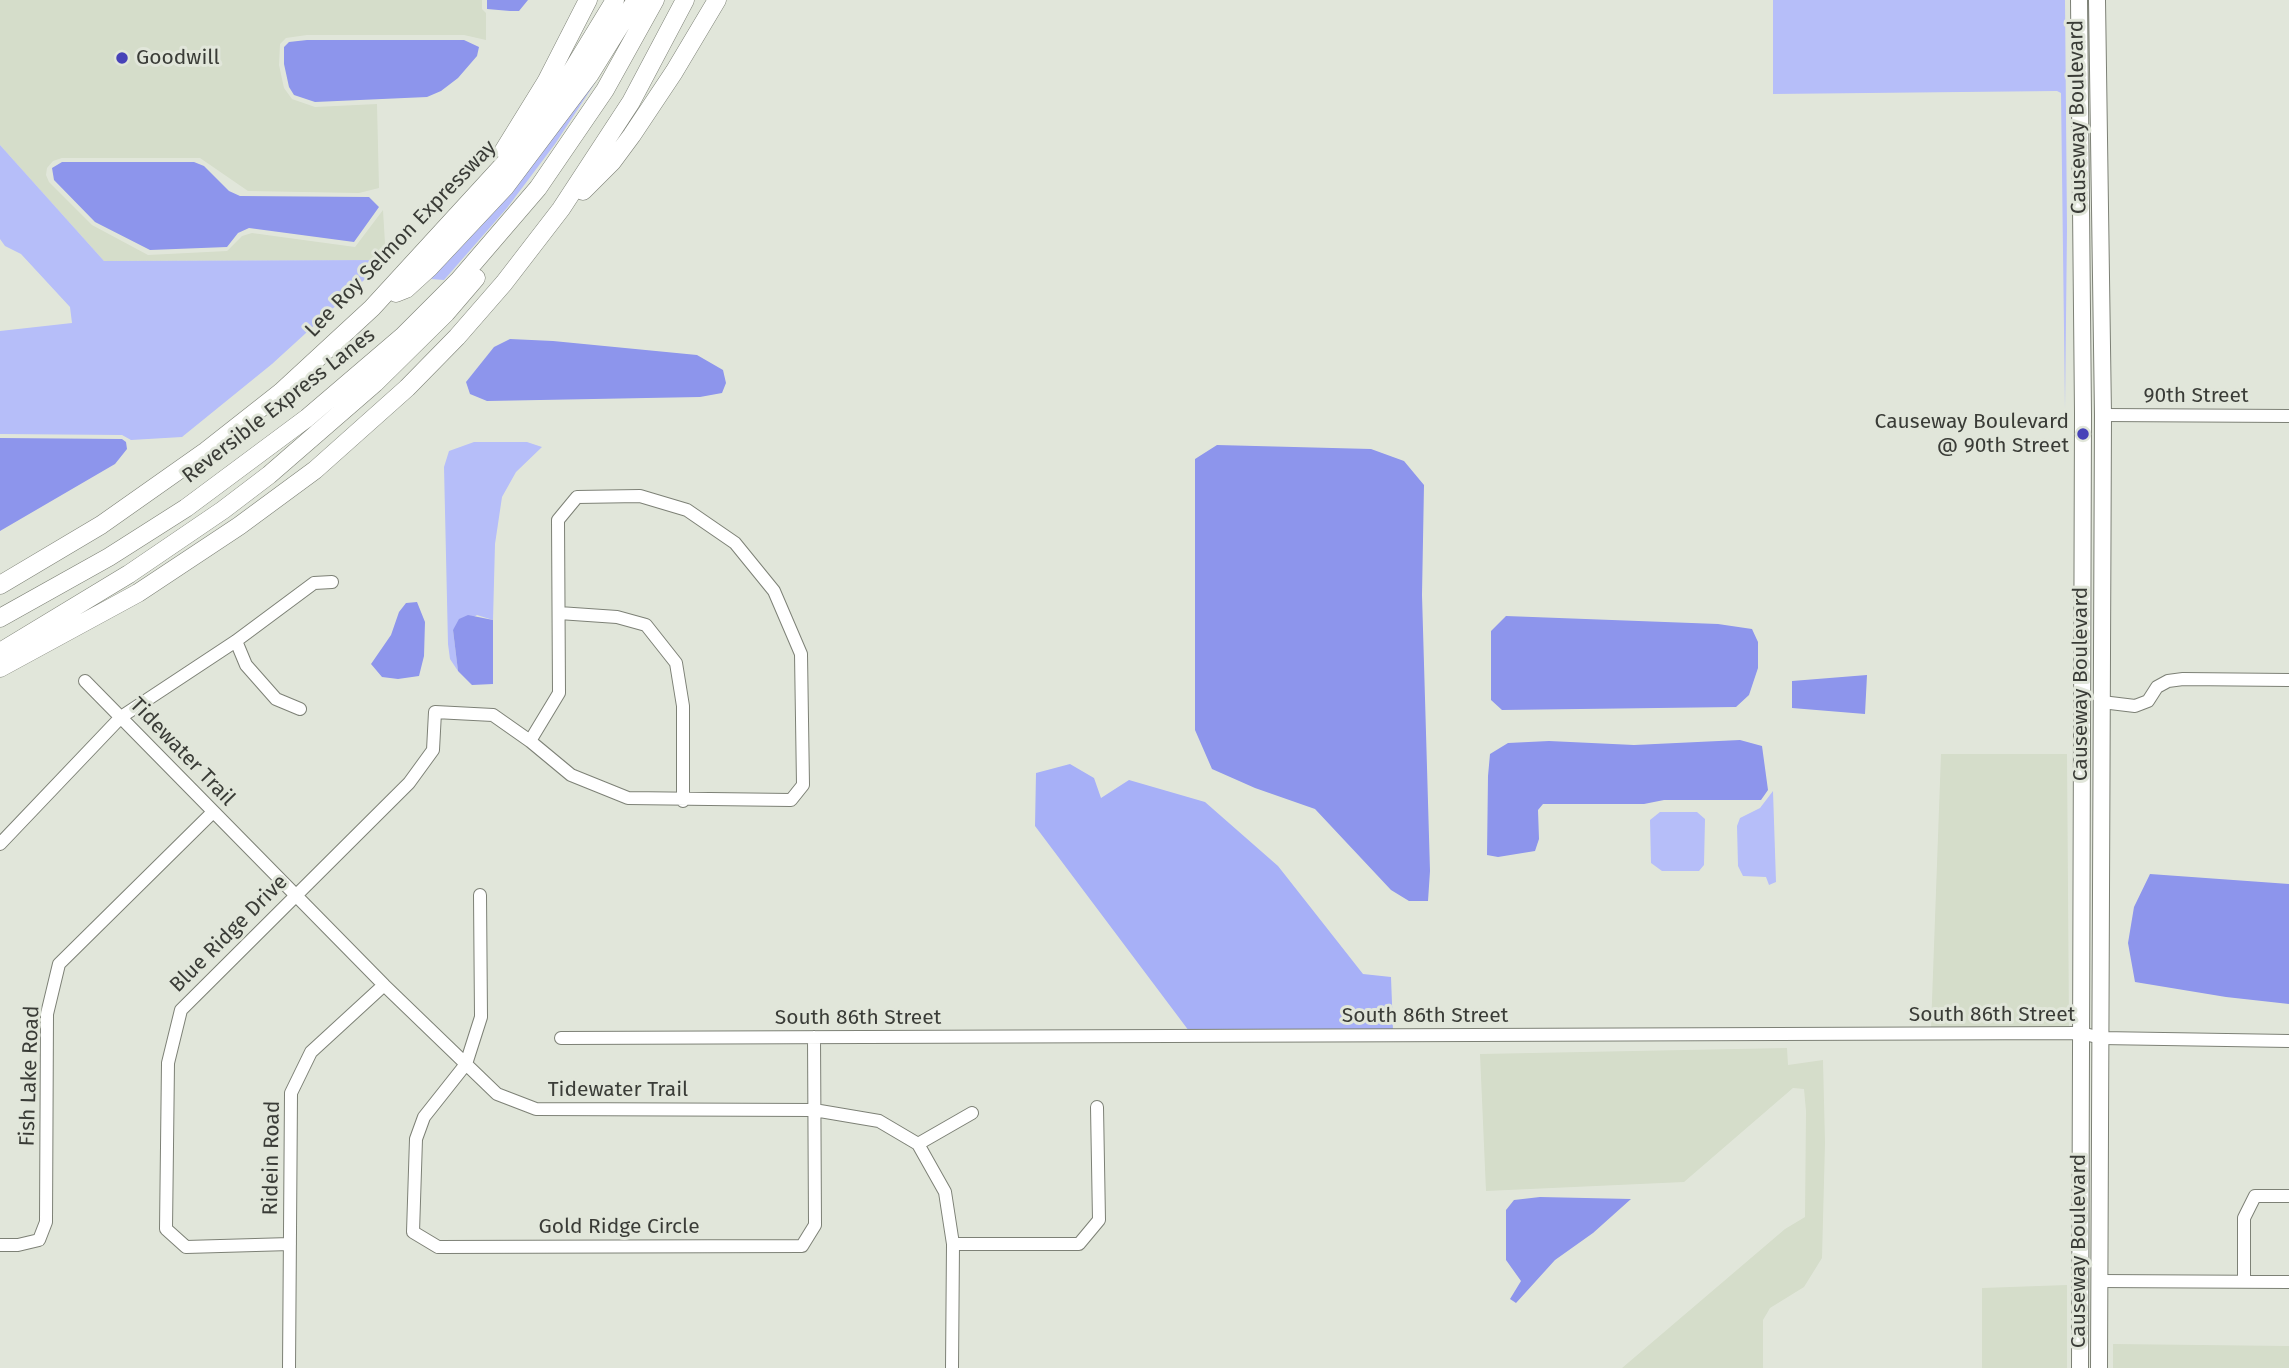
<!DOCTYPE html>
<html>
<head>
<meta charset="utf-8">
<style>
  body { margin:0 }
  canvas { display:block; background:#e1e6da }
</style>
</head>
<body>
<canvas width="2289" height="1368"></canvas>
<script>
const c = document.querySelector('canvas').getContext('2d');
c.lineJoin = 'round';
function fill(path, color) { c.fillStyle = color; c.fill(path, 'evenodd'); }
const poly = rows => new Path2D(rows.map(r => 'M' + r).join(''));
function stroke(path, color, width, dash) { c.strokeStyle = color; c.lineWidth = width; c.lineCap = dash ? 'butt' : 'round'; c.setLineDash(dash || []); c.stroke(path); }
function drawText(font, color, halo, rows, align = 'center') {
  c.font = font + ' "Fira Sans",sans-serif'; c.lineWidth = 6; c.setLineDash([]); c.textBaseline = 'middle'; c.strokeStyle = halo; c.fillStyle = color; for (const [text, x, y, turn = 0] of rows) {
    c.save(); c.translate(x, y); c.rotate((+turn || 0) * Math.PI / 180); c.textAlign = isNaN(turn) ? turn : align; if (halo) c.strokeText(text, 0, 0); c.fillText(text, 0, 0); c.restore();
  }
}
const built = poly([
  [0,0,482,0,482,9,486,13,486,40,464,35,307,35,286,38,280,44,279,65,284,88,292,99,315,107,377,104,379,188,359,193,248,191,200,158,62,158,53,161,47,168,46,175,49,182,92,225,148,255,227,251,242,236,252,233,355,247,383,210,386,260,104,261,0,145],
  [1941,754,2067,754,2069,1028,1931,1028],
  [1787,1048,1788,1065,1823,1060,1825,1143,1822,1258,1804,1287,1770,1308,1763,1320,1763,1368,1622,1368,1785,1229,1805,1217,1806,1111,1804,1089,1793,1088,1684,1182,1486,1191,1480,1054],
  [2067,1285,2067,1368,1982,1368,1982,1288],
  [2113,1344,2289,1346,2289,1368,2113,1368]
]);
const green = poly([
  [1773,0,2065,0,2067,229,2065,409,2061,93,2057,91,1773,94],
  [593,82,595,83,555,144,507,208,444,280,431,279,487,219,527,170],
  [0,145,104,261,386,260,272,364,182,437,131,440,122,435,0,434,0,331,72,323,70,307,21,254,5,246,0,239],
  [474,442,527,442,542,447,516,472,502,497,495,544,493,620,477,615,453,630,458,671,450,659,448,644,444,467,449,451],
  [1773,791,1776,882,1769,885,1766,877,1743,876,1738,866,1737,826,1740,818,1760,808],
  [1660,812,1697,812,1705,819,1704,865,1699,871,1662,871,1651,863,1650,820]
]);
const forest = poly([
  [1070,764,1094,778,1101,798,1129,780,1205,802,1278,866,1363,974,1391,977,1393,1030,1189,1031,1035,826,1036,773]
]);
const water = poly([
  [487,0,528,0,519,11,510,11,487,9],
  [307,40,464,40,479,47,477,56,458,78,441,91,427,97,315,102,294,95,289,87,284,64,284,47,289,42],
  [62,162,194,162,204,166,229,191,240,196,369,197,379,207,354,242,249,228,238,233,227,247,150,250,95,222,54,180,52,168],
  [510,339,553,341,697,355,723,370,726,383,722,393,700,397,487,401,470,394,466,382,494,347],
  [0,438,122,439,126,442,127,449,115,464,0,531],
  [1217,445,1371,449,1404,461,1424,485,1422,595,1430,871,1428,901,1409,901,1391,890,1315,809,1255,788,1212,769,1195,730,1195,459],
  [417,602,425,622,424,656,419,676,398,679,382,677,371,664,391,635,399,612,406,603],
  [468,615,493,620,493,684,472,685,458,671,453,630,459,619],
  [1506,616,1718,624,1752,629,1758,642,1758,668,1749,695,1736,707,1502,710,1491,700,1491,631],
  [1867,675,1865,714,1792,708,1792,681],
  [1740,740,1762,746,1768,790,1761,800,1664,800,1644,804,1543,804,1538,810,1539,839,1535,851,1498,857,1487,855,1488,776,1490,754,1508,743,1549,741,1634,745],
  [2150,874,2289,884,2289,1004,2226,997,2135,982,2128,943,2134,907],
  [1540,1197,1631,1199,1593,1233,1555,1260,1516,1303,1510,1299,1521,1281,1506,1260,1506,1210,1514,1200]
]);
const minor = poly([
  [2103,415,2289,416],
  [559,613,617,617,646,625,676,663,683,706,683,801],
  [236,641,246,665,276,699,300,709],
  [85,681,384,985,497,1094,536,1109,814,1110,879,1121,918,1144,945,1192,953,1244,952,1368],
  [2102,702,2135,706,2148,701,2157,687,2168,681,2183,679,2289,680],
  [0,844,121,717,236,641,314,583,332,582],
  [480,895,481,1017,466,1064,424,1117,416,1139,413,1232,438,1247,802,1246,815,1225,814,1037],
  [561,1038,2081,1033,2101,1038,2289,1041],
  [918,1144,972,1113],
  [290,1244,186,1247,166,1229,168,1063,181,1010,409,783,433,750,435,712,493,715,530,741,571,775,628,798,791,800,803,785,801,654,774,591,735,543,687,510,640,496,577,497,558,520,559,693,530,741],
  [953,1244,1079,1244,1099,1220,1097,1107],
  [0,1245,18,1245,39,1240,46,1222,47,1014,59,964,213,812],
  [2099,1281,2289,1282],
  [2244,1282,2244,1218,2255,1196,2289,1196],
  [289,1368,291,1093,311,1052,384,985]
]);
const major = poly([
  [2079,0,2083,414,2080,1368],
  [2097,0,2103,415,2099,1368]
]);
const highway = poly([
  [504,150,546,82,588,0],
  [583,191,612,162,632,135,674,72,717,0],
  [396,293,406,289,429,268,505,187,590,74,636,0],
  [0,585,101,525,206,451,281,392,372,308,516,151,570,74,615,0],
  [0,618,109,557,186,508,307,418,403,336,459,280,538,188,605,90,655,0],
  [0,652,129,574,223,510,269,475,375,383,446,313,476,278],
  [0,668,138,593,239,526,315,470,407,388,457,337,504,283,561,209,631,102,685,0]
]);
const markers = [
  [122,58,7,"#4742b8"],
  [2083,434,7,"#4742b8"]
];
const poiNames = [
  ["Goodwill",136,58],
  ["Causeway Boulevard",2069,422,"right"],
  ["@ 90th Street",2069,446,"right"]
];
const streetNames = [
  ["Causeway Boulevard",2078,117,-91],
  ["Lee Roy Selmon Expressway",401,239,-46],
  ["90th Street",2196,396],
  ["Reversible Express Lanes",279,406,-38],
  ["Causeway Boulevard",2081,684,-90],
  ["Tidewater Trail",182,752,46],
  ["Blue Ridge Drive",229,934,-45],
  ["South 86th Street",1992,1015],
  ["South 86th Street",1425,1016],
  ["South 86th Street",858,1018],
  ["Fish Lake Road",30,1076,-88],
  ["Tidewater Trail",618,1090],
  ["Ridein Road",272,1158,-89],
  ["Gold Ridge Circle",619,1227],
  ["Causeway Boulevard",2079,1251,-90]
];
fill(built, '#d5ddca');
fill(green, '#b6bef9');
fill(forest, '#a7b0f7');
fill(water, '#8d95ec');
stroke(minor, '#7d8176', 14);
stroke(major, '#7d8176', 18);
stroke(highway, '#7d8176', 19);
stroke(minor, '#fff', 12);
stroke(major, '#fff', 16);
stroke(highway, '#fff', 18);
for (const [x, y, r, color] of markers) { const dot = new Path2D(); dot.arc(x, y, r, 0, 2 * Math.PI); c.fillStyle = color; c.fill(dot); stroke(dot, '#e1e6da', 2.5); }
drawText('21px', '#3a3c37', '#e1e6da', poiNames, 'left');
drawText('21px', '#3a3c37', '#e1e6da', streetNames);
</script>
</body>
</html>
